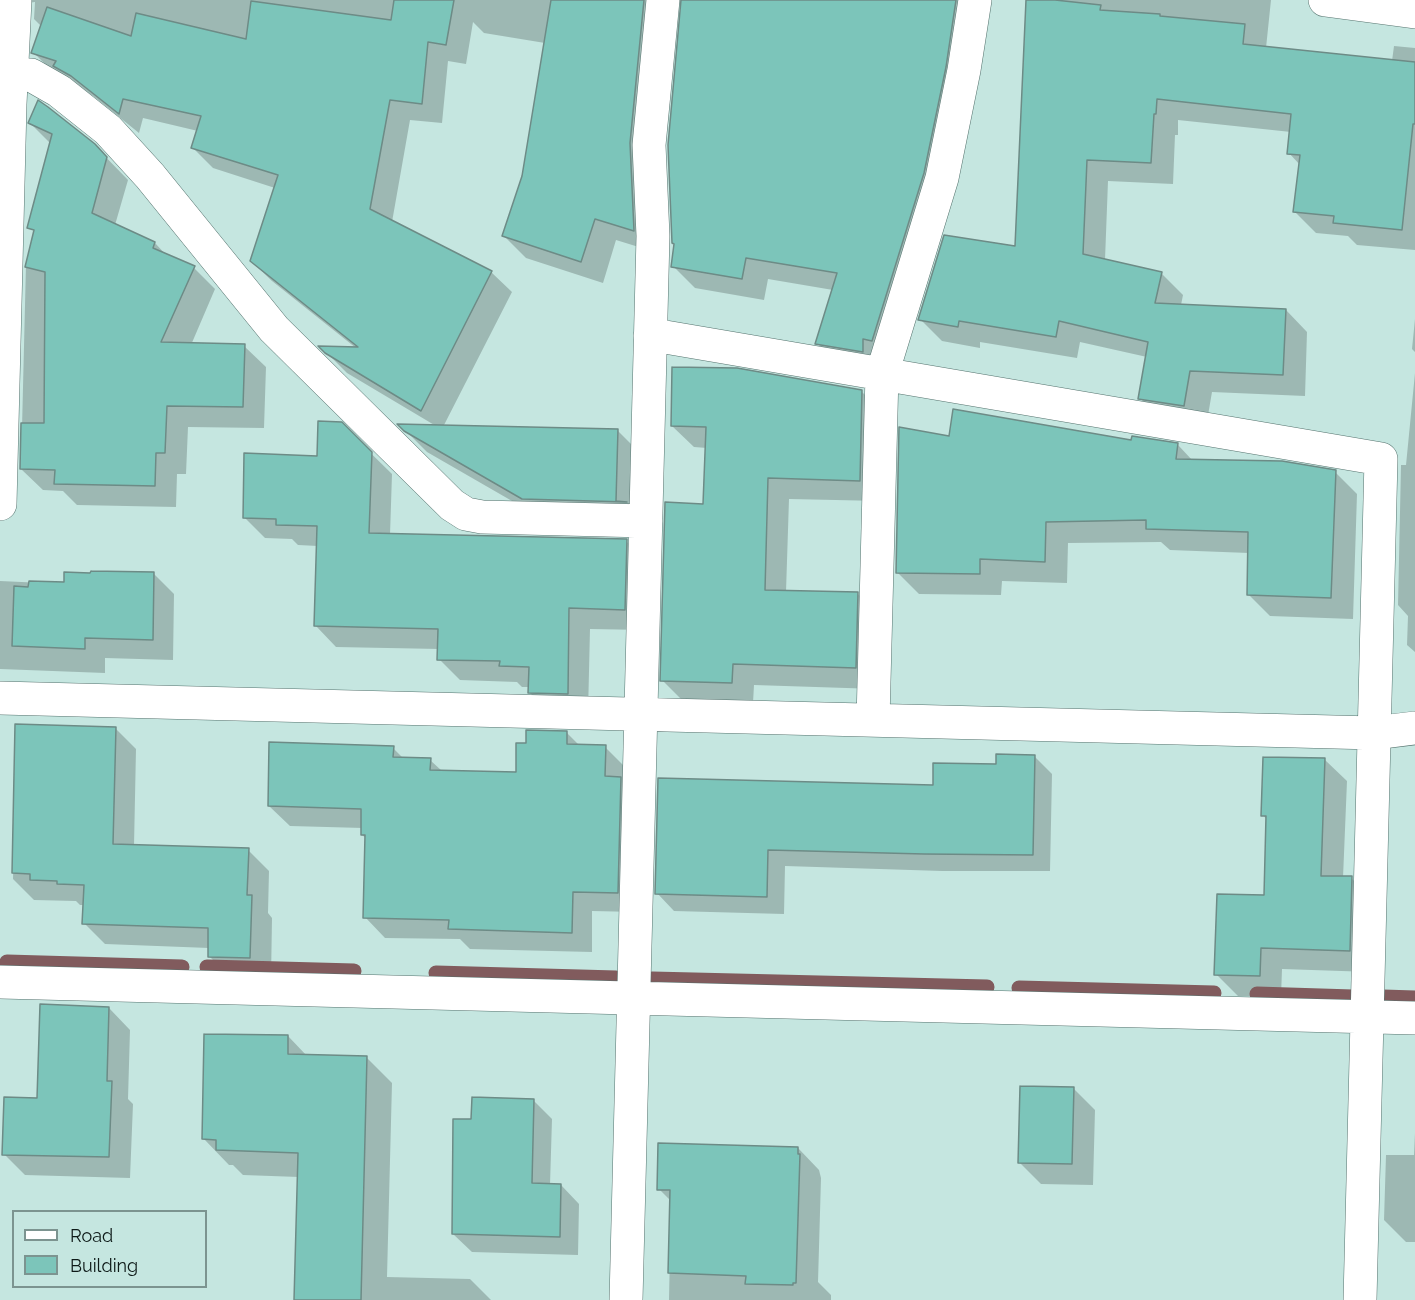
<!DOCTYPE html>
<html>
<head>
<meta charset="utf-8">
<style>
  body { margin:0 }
  #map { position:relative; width:1415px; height:1300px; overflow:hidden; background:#c5e6e0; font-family:Raleway,sans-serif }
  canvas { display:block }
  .legend { position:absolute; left:12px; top:1210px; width:195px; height:78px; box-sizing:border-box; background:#c5e6e0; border:2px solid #7c9490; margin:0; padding:8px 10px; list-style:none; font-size:18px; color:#0e1a18 }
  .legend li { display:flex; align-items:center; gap:12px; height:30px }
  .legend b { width:30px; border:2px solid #7c9490 }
</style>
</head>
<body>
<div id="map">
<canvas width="1415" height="1300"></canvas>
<ul class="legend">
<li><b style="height:8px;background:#fff"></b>Road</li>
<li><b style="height:16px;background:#7cc5ba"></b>Building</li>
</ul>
</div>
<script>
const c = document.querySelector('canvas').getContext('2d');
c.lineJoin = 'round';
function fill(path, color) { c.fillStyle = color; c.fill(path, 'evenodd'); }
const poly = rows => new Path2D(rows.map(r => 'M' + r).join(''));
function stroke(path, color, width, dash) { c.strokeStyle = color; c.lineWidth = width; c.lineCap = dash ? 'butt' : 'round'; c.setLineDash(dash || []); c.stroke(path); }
const shadow = poly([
  [0,0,965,0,894,362,839,365,817,343,833,290,768,279,764,300,695,288,673,266,676,245,683,4,677,5,655,252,616,240,603,283,526,258,504,236,523,177,545,43,484,33,473,22,466,64,448,61,442,123,410,120,392,222,491,272,512,292,443,427,617,430,639,452,638,514,545,520,427,452,401,426,436,426,347,373,322,348,356,348,272,281,251,261,275,188,213,168,193,148,198,131,143,118,139,133,93,96,54,73,33,52,42,27,34,19,35,2,28,3],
  [1027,0,1271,0,1266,48,1392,61,1394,46,1415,48,1415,250,1357,245,1348,236,1316,233,1295,212,1300,165,1289,153,1291,132,1178,120,1178,135,1175,135,1173,184,1108,181,1105,260,1162,274,1183,295,1181,305,1286,310,1307,332,1305,396,1212,392,1206,427,1161,420,1140,398,1147,357,1080,342,1077,358,980,342,980,348,942,341,920,319,1016,248],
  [30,123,94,145,128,180,115,225,155,243,167,256,194,268,215,289,191,345,244,346,266,367,264,428,188,427,186,474,177,474,176,507,77,505,63,491,43,490,21,469,26,264,37,227,51,144],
  [1415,319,1415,352,1412,349],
  [1415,373,1415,652,1407,645,1408,616,1398,605,1401,465,1406,465],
  [861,391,883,413,881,501,789,499,786,592,857,593,878,615,877,689,754,685,753,703,684,702,662,680,705,505,707,448,694,447,672,426],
  [341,424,392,474,390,535,626,541,647,562,645,630,590,629,588,714,550,713,529,692,529,687,522,687,517,682,460,680,439,659,439,649,336,647,316,626,318,546,298,545,292,539,265,538,244,517,319,457],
  [950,437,1132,442,1178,445,1193,461,1335,472,1357,494,1353,619,1270,616,1248,594,1249,553,1170,550,1161,542,1068,543,1067,583,1002,581,1001,595,919,594,897,572],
  [154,574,174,594,173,660,105,658,105,673,0,669,0,581,65,584],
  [17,725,115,728,136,749,134,846,248,850,269,871,268,913,272,918,271,979,230,977,209,956,209,948,105,944,84,923,84,905,80,905,76,901,34,900,13,879],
  [567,733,580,746,605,747,625,767,637,912,592,911,592,952,470,949,460,939,385,938,365,917,367,839,362,835,363,828,290,826,269,806,393,748,404,759,430,760,442,771,517,773,527,745],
  [1035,757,1052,774,1050,871,942,871,785,866,784,914,674,911,657,893,659,779,934,787,997,765],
  [1325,760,1347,781,1343,878,1351,878,1373,899,1371,972,1282,969,1281,997,1238,996,1216,974,1266,897,1267,820,1263,815],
  [109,1008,130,1030,128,1099,133,1104,130,1178,25,1175,4,1154,39,1099],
  [288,1036,307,1056,366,1057,392,1083,387,1277,470,1279,491,1300,296,1300,299,1177,243,1175,233,1165,229,1165,204,1139],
  [1074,1089,1095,1110,1093,1185,1041,1184,1019,1162],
  [534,1101,552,1119,550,1185,561,1185,579,1204,578,1255,472,1252,453,1234,473,1121],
  [1415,1133,1415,1242,1406,1242,1384,1220,1386,1155,1414,1155],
  [798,1148,819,1170,821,1178,818,1282,831,1295,831,1300,669,1300,671,1201,659,1189]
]);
const stream = poly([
  [7,962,182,967],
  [207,967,354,971],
  [436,973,616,978],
  [652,979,987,987],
  [1019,988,1214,993],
  [1257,994,1353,997],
  [1383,997,1415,998]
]);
const building = poly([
  [394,0,454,0,446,45,428,42,422,104,390,100,370,209,492,271,421,411,325,353,318,346,358,347,250,261,278,175,191,148,201,116,123,99,119,114,71,76,53,66,56,61,31,53,47,7,131,36,136,13,246,39,251,1,391,20,394,0],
  [551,0,644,0,630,143,634,231,595,219,581,262,502,236,522,176,551,0],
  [681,0,956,0,946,67,924,173,872,341,863,339,863,352,815,344,837,273,746,258,742,279,671,267,674,244,672,243,668,145,681,0],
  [1026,0,1055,0,1101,5,1100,10,1160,14,1160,16,1245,24,1243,44,1415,62,1415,124,1413,124,1402,230,1333,223,1334,216,1293,212,1300,155,1287,154,1291,114,1157,99,1156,114,1154,114,1151,163,1087,160,1083,254,1162,272,1155,303,1286,309,1283,375,1190,371,1184,406,1138,399,1148,342,1059,321,1056,337,959,321,958,327,918,320,944,235,1015,246,1026,0],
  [38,100,48,107,95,144,107,157,92,213,155,242,153,248,195,266,161,342,245,344,243,407,167,406,165,453,156,453,155,486,54,484,55,470,20,469,21,423,44,423,45,272,25,267,34,230,27,228,52,134,28,123,38,100],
  [672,367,737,368,862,390,860,481,768,478,765,590,858,592,856,668,733,664,732,683,660,681,665,502,703,504,706,427,671,426,672,367],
  [953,409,1131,440,1132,436,1178,443,1176,459,1282,461,1336,470,1331,598,1247,595,1248,532,1146,529,1146,520,1046,522,1045,562,980,559,980,574,896,573,899,427,949,436,953,409],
  [318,421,342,422,372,452,369,533,627,539,625,610,569,608,568,694,528,693,529,667,499,666,500,661,437,660,438,629,314,626,317,526,276,525,276,519,243,518,244,453,317,456,318,421],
  [397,424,618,429,616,501,627,502,522,499,404,431,397,424],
  [91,571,154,572,153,640,85,638,85,649,12,646,14,586,28,587,29,581,64,582,64,572,90,573,91,571],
  [15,724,116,727,113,844,249,848,247,895,252,895,250,958,208,957,208,928,82,924,84,885,57,884,57,881,30,880,30,874,12,873,15,724],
  [526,730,567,731,567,744,606,745,605,776,621,777,618,893,573,892,572,933,448,929,449,920,363,918,365,835,361,835,361,809,268,806,269,742,394,746,393,757,431,758,430,770,516,772,516,743,526,743,526,730],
  [996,754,1035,755,1033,855,924,854,768,850,767,897,655,894,658,778,933,785,933,763,996,764,996,754],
  [1263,757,1325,758,1321,876,1352,876,1350,951,1261,948,1260,976,1214,975,1217,894,1264,895,1266,816,1261,816,1263,757],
  [40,1004,109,1007,107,1081,112,1081,109,1157,2,1155,4,1097,37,1098,40,1004],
  [204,1034,288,1035,288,1054,367,1056,361,1300,294,1300,298,1153,216,1150,216,1140,202,1139,204,1034],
  [1020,1086,1074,1087,1072,1164,1018,1163,1020,1086],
  [472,1097,534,1099,532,1183,561,1184,560,1237,452,1234,453,1119,471,1119,472,1097],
  [658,1143,798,1147,798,1154,800,1154,796,1283,793,1283,793,1285,745,1284,746,1276,668,1273,670,1190,657,1190,658,1143]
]);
const minor = poly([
  [12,75,31,75,59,91,108,130,150,176,274,329,452,505,466,514,482,517,646,521],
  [650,336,665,337,1381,459,1360,1300],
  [0,504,10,104,15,0],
  [0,698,1374,733,1415,728],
  [873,720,882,374,942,178,964,70,975,0],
  [0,982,1415,1018],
  [626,1300,653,236,649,145,663,0]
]);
const secondary = poly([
  [1325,0,1415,12]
]);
fill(shadow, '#0003');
stroke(stream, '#815b5d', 15);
fill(building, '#7cc5ba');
stroke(building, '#6d8b86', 1.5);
stroke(minor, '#55736e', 34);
stroke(secondary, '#55736e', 34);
stroke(minor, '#fff', 33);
stroke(secondary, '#fff', 33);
</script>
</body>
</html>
